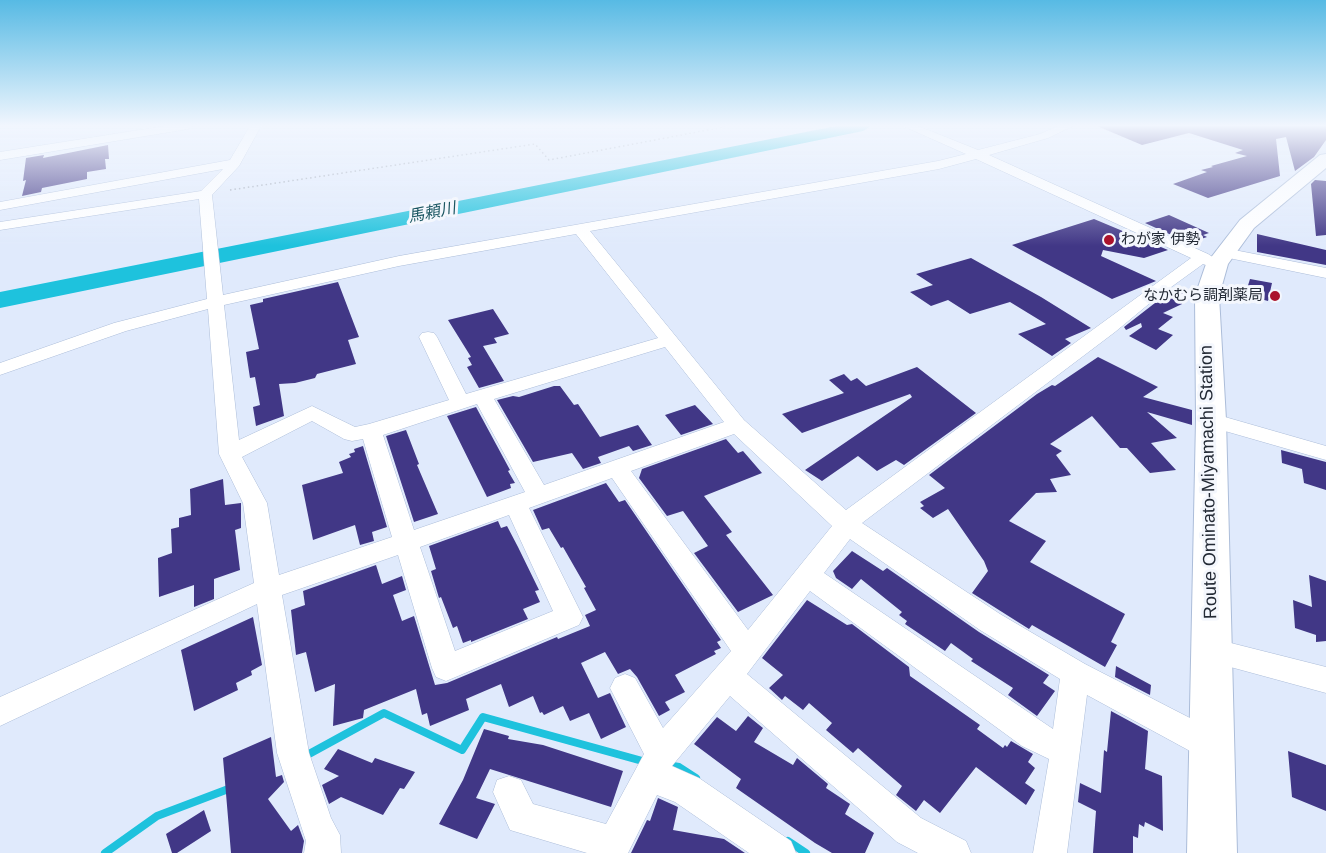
<!DOCTYPE html>
<html>
<head>
<meta charset="utf-8">
<style>
  body { margin:0 }
  canvas { display:block; background:#e0eafc }
</style>
</head>
<body>
<canvas width="1326" height="853"></canvas>
<script>
const c = document.querySelector('canvas').getContext('2d');
c.lineJoin = 'round';
const poly = rows => new Path2D(rows.map(r => 'M' + r).join(''));
function stroke(path, color, width, dash) { c.strokeStyle = color; c.lineWidth = width; c.lineCap = dash ? 'butt' : 'round'; c.setLineDash(dash || []); c.stroke(path); }
function fill(path, color) { c.fillStyle = color; c.fill(path, 'evenodd'); }
function drawText(font, color, halo, rows, align = 'center') {
  c.font = font + ' Arial,"Noto Sans JP",sans-serif'; c.lineWidth = 6; c.setLineDash([]); c.textBaseline = 'middle'; c.strokeStyle = halo; c.fillStyle = color; for (const [text, x, y, turn = 0] of rows) {
    c.save(); c.translate(x, y); c.rotate((+turn || 0) * Math.PI / 180); c.textAlign = isNaN(turn) ? turn : align; if (halo) c.strokeText(text, 0, 0); c.fillText(text, 0, 0); c.restore();
  }
}
const stream = poly([
  [309,754,384,713,462,750,483,717,646,762],
  [667,765,679,767,696,778],
  [788,841,806,853],
  [105,853,157,816,231,788]
]);
const river = poly([
  [836,126,871,126,863,131,0,308,0,292,836,126]
]);
const building = poly([
  [1097,126,1326,126,1326,140,1314,157,1295,171,1286,137,1276,139,1280,176,1208,198,1173,184,1207,172,1201,170,1213,167,1211,166,1247,156,1235,153,1243,150,1189,133,1142,145],
  [108,145,109,159,105,159,106,169,87,172,87,179,42,188,41,192,22,196,26,180,23,181,26,158,44,155,43,158],
  [1315,180,1326,181,1326,235,1316,236,1311,184],
  [1169,215,1209,233,1203,235,1207,237,1189,243,1145,223],
  [1094,219,1168,250,1144,258,1103,250,1101,256,1156,281,1112,299,1012,245],
  [1257,234,1326,250,1326,265,1257,252],
  [971,258,1041,297,1091,328,1065,339,1071,343,1052,356,1018,334,1046,324,1010,302,970,314,948,300,931,306,910,292,933,285,916,274],
  [1250,279,1272,283,1268,301,1245,295],
  [338,282,359,337,348,340,356,364,317,374,315,378,295,383,279,384,284,416,256,426,253,407,260,405,255,377,250,378,246,352,259,349,250,305,263,302,263,299],
  [1173,289,1183,293,1182,304,1163,313,1173,317,1158,329,1173,335,1156,350,1129,336,1142,327,1141,323,1126,330,1124,327],
  [493,309,509,334,494,338,497,343,483,346,504,381,479,388,467,367,472,365,468,358,471,357,448,320],
  [1098,357,1158,387,1143,397,1192,410,1192,425,1147,412,1177,438,1151,443,1176,470,1150,473,1127,448,1120,448,1092,416,1050,444,1062,451,1056,455,1071,475,1050,479,1057,492,1036,493,1009,521,1046,541,1030,562,1125,614,1111,642,1117,645,1105,667,1032,625,1029,629,972,593,988,571,984,561,948,509,933,518,920,508,924,506,920,502,945,488,929,475,1037,394,1052,385,1055,386],
  [917,367,976,413,904,465,896,460,877,471,858,456,822,481,805,470,912,397,910,394,802,433,782,414,844,393,829,380,844,374,851,381,857,378,866,386],
  [554,386,560,386,574,405,578,404,600,437,638,425,652,445,633,451,629,446,598,457,601,463,583,469,572,453,533,462,497,400,513,396,519,397],
  [695,405,713,424,681,435,665,415],
  [476,407,510,470,508,471,515,483,510,484,511,488,487,497,447,416],
  [406,430,419,464,417,465,438,514,414,522,386,436],
  [726,439,738,453,743,451,762,473,704,496,732,532,726,535,773,595,738,612,694,553,708,546,683,511,667,516,639,478,642,469],
  [363,446,387,527,372,532,374,541,360,545,355,525,313,540,302,485,343,473,339,462,351,457,349,454,355,452,354,449],
  [1281,450,1326,462,1326,490,1304,483,1302,469,1282,463],
  [223,479,225,505,241,503,241,528,235,530,240,570,214,579,214,599,194,607,194,585,159,597,158,558,172,553,171,529,179,527,179,518,191,515,190,489],
  [606,483,619,502,625,500,721,640,717,642,721,648,714,651,716,654,675,675,685,692,665,702,670,710,659,716,637,677,630,669,618,674,605,652,581,663,598,698,610,693,626,727,601,739,589,713,570,721,563,706,544,715,542,712,540,713,533,696,509,707,501,684,466,699,469,710,430,726,427,713,422,715,416,689,364,710,363,718,333,726,335,684,315,692,306,652,296,655,291,610,305,605,303,591,376,565,382,584,402,576,406,590,393,595,402,621,414,616,435,685,447,683,557,637,558,639,590,626,585,615,596,610,584,588,586,587,563,547,561,548,549,528,542,530,533,510],
  [498,521,501,528,507,526,518,547,539,590,535,591,540,602,523,609,528,619,471,642,471,640,463,643,457,626,453,628,441,597,439,598,431,571,436,569,429,546],
  [852,551,883,571,887,568,979,632,1049,675,1043,683,1055,691,1037,716,1008,695,1013,688,971,661,973,659,951,643,945,651,905,624,907,621,899,615,902,612,861,579,852,589,836,578,833,571],
  [1309,575,1326,581,1326,641,1316,642,1316,635,1295,628,1293,600,1312,607],
  [807,600,847,625,852,624,909,667,910,676,980,725,977,729,1003,748,1005,745,1007,747,1011,741,1033,754,1028,762,1035,768,1025,783,1035,790,1026,805,976,767,940,813,924,800,916,811,896,795,902,786,858,748,853,753,826,730,832,723,809,703,803,710,785,696,782,700,769,688,783,675,762,658],
  [253,617,262,665,251,671,252,675,236,683,238,690,194,711,181,650],
  [1116,666,1151,685,1150,695,1115,677],
  [1111,711,1148,731,1145,769,1162,776,1163,831,1145,822,1144,827,1139,824,1138,838,1133,836,1133,853,1093,853,1096,811,1078,802,1080,783,1101,793,1104,750,1107,752],
  [748,716,763,728,754,742,793,765,797,758,828,784,826,788,850,804,845,814,874,833,865,853,832,853,815,843,736,788,741,779,694,744,717,717,736,731],
  [484,729,509,736,508,739,543,745,623,771,611,807,490,769,476,798,495,804,477,839,439,824,463,780],
  [271,737,276,777,282,775,284,782,268,799,291,831,298,825,304,841,302,853,231,853,223,758],
  [338,749,372,763,375,758,415,772,404,789,400,788,383,815,341,797,329,804,322,785,339,776,324,769],
  [1288,751,1326,765,1326,811,1292,797],
  [658,798,678,807,673,830,724,839,745,853,631,853,647,820,650,821],
  [204,810,211,831,177,853,172,853,166,834]
]);
const path = poly([
  [230,190,535,144,549,160,729,126]
]);
const minor = poly([
  [165,126,193,126,188,129,0,160,0,152,165,126],
  [250,126,261,126,239,166,212,195,223,295,399,256,938,161,966,154,903,126,918,126,978,150,1040,134,1058,126,1073,126,1048,138,989,155,1208,254,1222,263,1214,268,1203,264,1156,298,1115,332,862,523,1000,614,1085,664,1223,735,1228,746,1223,757,1212,761,1201,757,1087,695,1067,853,1033,853,1049,759,1022,746,810,591,747,674,921,818,966,841,971,853,918,853,897,842,730,696,672,766,699,778,791,841,796,853,749,853,675,802,657,795,628,853,587,853,510,830,493,792,497,780,509,776,521,780,533,804,606,824,644,754,610,688,615,678,625,674,635,678,663,728,731,651,612,478,529,508,583,617,579,625,446,681,436,677,432,668,398,555,282,595,309,753,331,818,340,835,341,853,304,853,306,841,277,753,257,604,0,726,0,697,254,583,243,503,219,454,208,309,126,331,0,375,0,363,114,323,207,299,199,199,0,230,0,222,201,191,223,169,0,210,0,202,230,160,250,126],
  [976,159,1191,258,846,510,744,420,590,231,939,169,976,159],
  [576,234,658,338,466,394,437,337,434,333,428,332,422,333,419,337,449,400,369,424,355,427,312,406,239,440,224,305,399,266,576,234],
  [665,347,724,422,544,485,494,399,665,347],
  [477,404,525,492,414,530,383,435,477,404],
  [312,421,344,439,352,441,363,439,392,537,279,575,267,503,242,457,312,421],
  [734,434,832,526,748,630,631,471,734,434],
  [509,515,553,611,455,651,420,547,509,515],
  [850,539,980,630,1060,679,1053,729,824,573,850,539],
  [1224,248,1326,268,1326,278,1219,256,1216,253,1219,250,1224,248],
  [1211,413,1326,446,1326,460,1204,425,1201,420,1204,415,1211,413],
  [1211,638,1326,667,1326,693,1201,659,1197,650,1201,641,1211,638]
]);
const secondary = poly([
  [1326,154,1326,168,1254,228,1228,264,1219,296,1226,420,1237,853,1187,853,1196,420,1195,296,1206,264,1240,220,1320,155,1326,154]
]);
const markers = [
  [1109,240,6,"#aa132c"],
  [1275,296,6,"#aa132c"]
];
const farPoinames = [
  ["わが家 伊勢",1121,240],
  ["なかむら調剤薬局",1263,296,"right"]
];
const farWaternames = [
  ["馬頼川",432,213,-11]
];
const streetNames = [
  ["Route Ominato-Miyamachi Station",1209,482,-91]
];
stroke(stream, '#1ec2dd', 8);
fill(river, '#1ec2dd');
fill(building, '#413786');
stroke(minor, '#acbdd9', 1);
stroke(secondary, '#acbdd9', 2);
stroke(path, '#a1aab9', 1.5, [1.5, 3]);
fill(minor, '#fff');
fill(secondary, '#fff');
const sky = c.createLinearGradient(0, 0, 0, 246);
sky.addColorStop(0, '#57bae4');
sky.addColorStop(0.51, '#f1f6fe');
sky.addColorStop(1, '#f1f6fe00');
c.fillStyle = sky;
c.fillRect(0, 0, 1326, 246);
for (const [x, y, r, color] of markers) { const dot = new Path2D(); dot.arc(x, y, r, 0, 2 * Math.PI); c.fillStyle = color; c.fill(dot); stroke(dot, '#f4f7fd', 2); }
drawText('15px', '#232a35', '#f4f7fd', farPoinames, 'left');
drawText('italic 16px', '#1a5661', '#f4f7fd', farWaternames);
drawText('18px', '#232a35', '#f4f7fd', streetNames);
</script>
</body>
</html>
